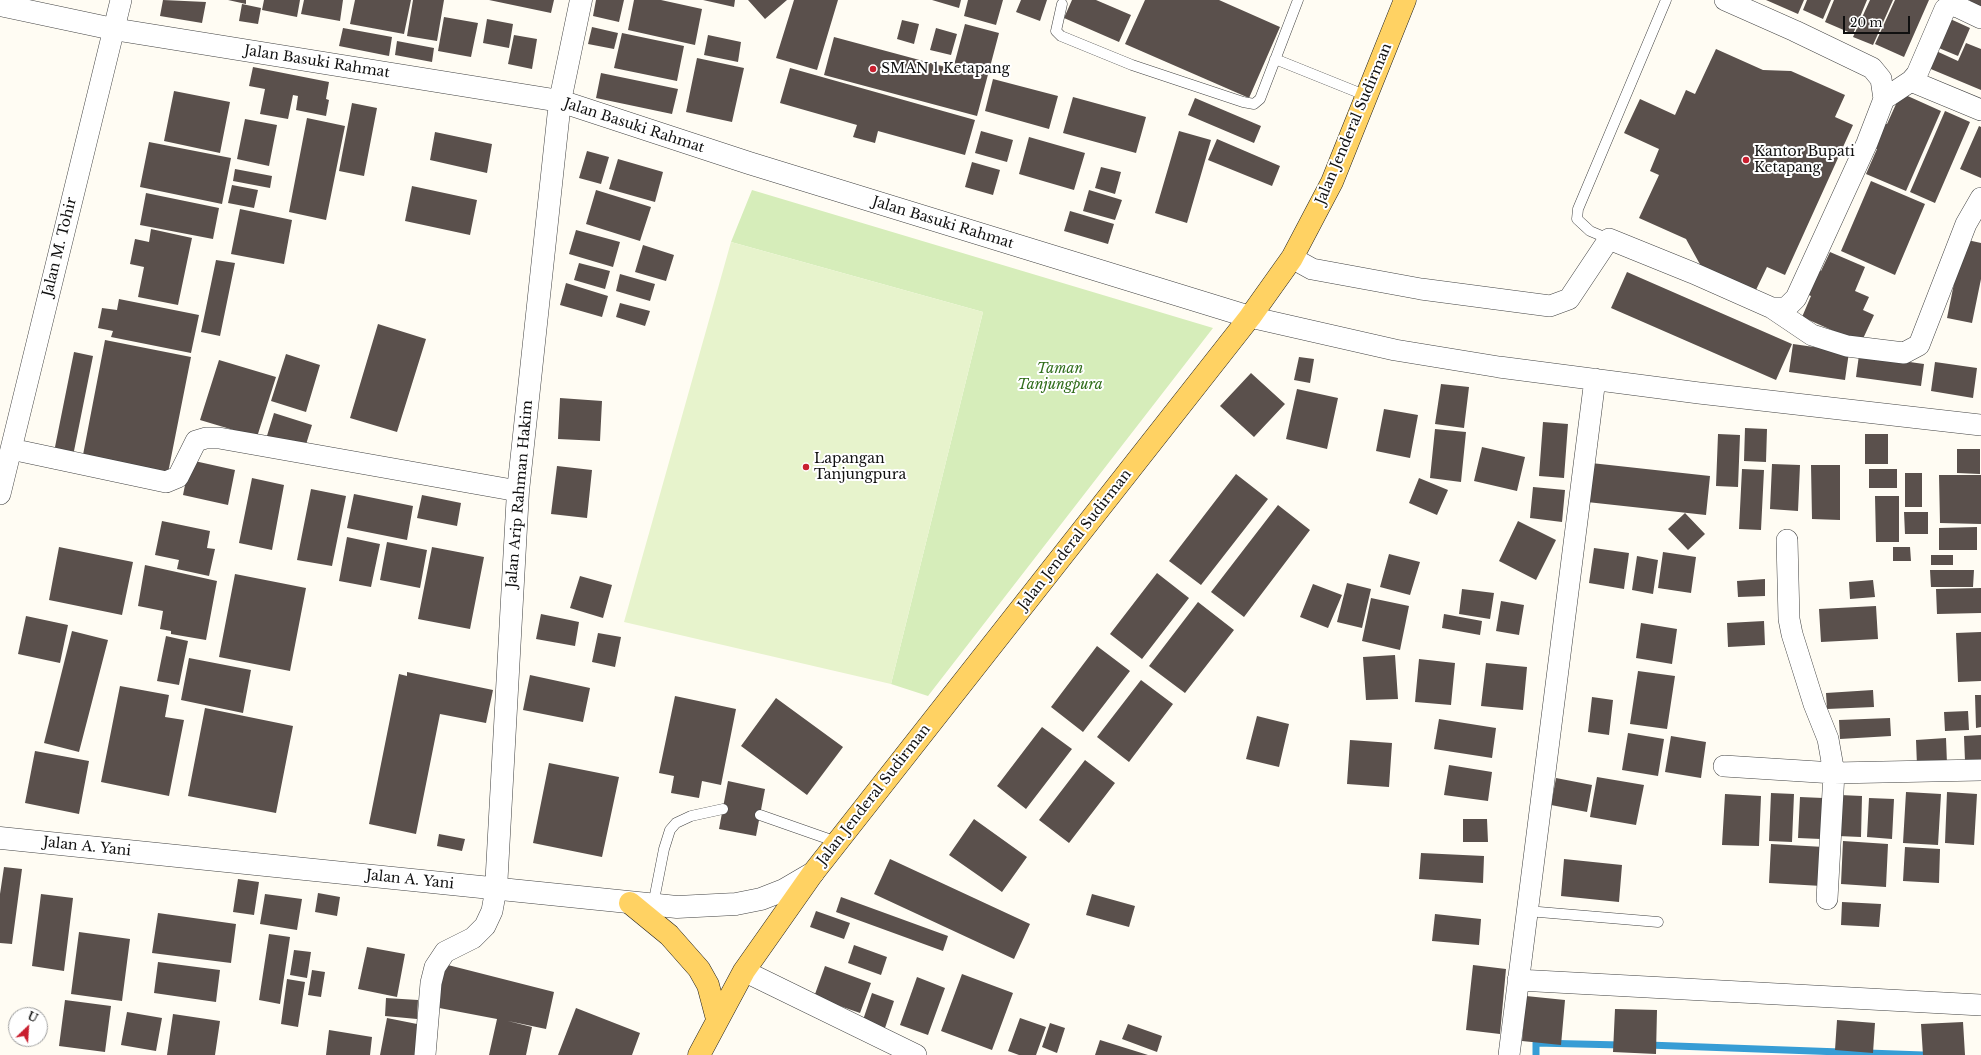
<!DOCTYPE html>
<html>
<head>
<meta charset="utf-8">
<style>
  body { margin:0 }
  #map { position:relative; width:1981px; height:1055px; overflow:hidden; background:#fffcf3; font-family:"Libre Baskerville",serif }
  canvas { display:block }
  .north { position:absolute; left:8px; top:1007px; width:40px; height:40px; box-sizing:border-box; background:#fff; border:1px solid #9f9f9f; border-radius:50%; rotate:25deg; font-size:11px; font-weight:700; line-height:16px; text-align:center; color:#101010 }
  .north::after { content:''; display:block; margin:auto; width:14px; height:18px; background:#c91f2f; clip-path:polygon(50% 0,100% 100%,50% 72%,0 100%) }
  .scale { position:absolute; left:1843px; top:16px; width:67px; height:18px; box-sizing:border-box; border:2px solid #101010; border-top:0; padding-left:5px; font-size:12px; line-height:14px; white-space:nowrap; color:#101010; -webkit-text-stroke:3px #fff; paint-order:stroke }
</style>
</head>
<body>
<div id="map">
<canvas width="1981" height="1055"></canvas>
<div class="north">U</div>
<div class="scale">20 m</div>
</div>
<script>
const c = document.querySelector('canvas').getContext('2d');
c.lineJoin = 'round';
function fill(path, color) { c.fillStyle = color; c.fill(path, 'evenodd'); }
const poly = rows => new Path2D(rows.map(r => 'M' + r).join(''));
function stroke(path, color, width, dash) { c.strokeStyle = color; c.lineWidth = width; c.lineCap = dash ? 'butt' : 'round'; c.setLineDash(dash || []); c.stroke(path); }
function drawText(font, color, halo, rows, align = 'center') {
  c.font = font + ' "Libre Baskerville",serif'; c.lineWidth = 4; c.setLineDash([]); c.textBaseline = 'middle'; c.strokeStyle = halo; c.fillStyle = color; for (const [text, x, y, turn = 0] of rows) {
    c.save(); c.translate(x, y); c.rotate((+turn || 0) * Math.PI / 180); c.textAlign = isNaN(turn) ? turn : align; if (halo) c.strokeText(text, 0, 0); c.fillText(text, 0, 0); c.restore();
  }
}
const green = poly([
  [752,190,1213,328,928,696,891,684,983,312,731,242]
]);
const pitch = poly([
  [731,242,983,312,891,684,624,622]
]);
const stream = poly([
  [1648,1045,1923,1055],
  [1536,1055,1536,1043,1621,1045]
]);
const building = poly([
  [163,0,206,2,202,23,160,16],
  [228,0,246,0,246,4],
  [264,0,300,0,297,17,262,10],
  [304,0,343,0,340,21,301,14],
  [355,0,411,0,404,34,350,24],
  [413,0,444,0,437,41,407,36],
  [489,0,554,0,551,13],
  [596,0,624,0,619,22,593,16],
  [634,0,661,0,702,9,695,45,628,30],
  [703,0,735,0,734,7],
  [748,0,787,0,765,19],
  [794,0,838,0,817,70,776,58],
  [932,0,961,0,959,8],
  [968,0,1003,0,996,25,964,16],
  [1021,0,1047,0,1040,21,1016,12],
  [1072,0,1096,0,1131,15,1119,42,1064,18],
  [1145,0,1219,0,1280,27,1249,98,1125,44],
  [1766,0,1804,0,1798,14],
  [1807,0,1831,0,1823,19,1803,10],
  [1834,0,1867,0,1853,34,1825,22],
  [1870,0,1893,0,1873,45,1853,37],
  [1895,0,1929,0,1904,57,1875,44],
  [1969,0,1981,0,1981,13],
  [242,4,261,8,258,24,239,21],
  [444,17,478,23,471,57,438,51],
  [1946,17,1970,28,1958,56,1934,46],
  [487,19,513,24,509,48,483,43],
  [902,20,919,24,914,44,897,39],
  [965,24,999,33,977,116,824,75,834,37,953,69],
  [592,27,618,33,614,49,588,44],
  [343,28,392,37,389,56,339,46],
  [936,28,957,34,951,55,930,50],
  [622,33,684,46,677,81,614,68],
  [514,35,537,39,532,69,508,64],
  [708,35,741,42,738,62,704,55],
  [397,41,434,48,432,62,395,55],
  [1966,43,1981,49,1981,90,1926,67,1934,50,1958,61],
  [1716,49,1763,70,1791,71,1845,95,1835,117,1853,125,1785,275,1767,267,1755,292,1702,268,1686,239,1639,218,1659,175,1650,171,1659,149,1624,133,1640,99,1675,115,1686,90,1695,94],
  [697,58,744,68,732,122,686,112],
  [253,67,329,82,326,99,329,100,326,116,296,110,298,96,293,95,288,119,260,114,265,89,249,86],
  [790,68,975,120,965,155,878,131,875,143,853,137,857,125,780,103],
  [601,73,678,89,672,114,596,98],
  [993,79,1058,96,1049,129,985,111],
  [174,91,230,102,220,153,164,141],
  [1901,93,1941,111,1906,191,1866,174,1877,149,1871,146,1881,122,1887,124],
  [1073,97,1146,117,1136,153,1063,133],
  [1195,98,1261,126,1254,143,1188,115],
  [352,103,377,108,364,176,339,171],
  [1945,111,1970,122,1935,203,1910,192],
  [307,118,345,126,326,220,289,212],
  [245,119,277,125,269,166,237,159],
  [1979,126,1981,127,1981,178,1960,169],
  [981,131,1013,140,1007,162,975,153],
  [1179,131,1211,140,1187,223,1155,213],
  [435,132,492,144,487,173,430,160],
  [1029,137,1085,153,1074,190,1019,174],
  [1217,139,1280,166,1272,186,1208,160],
  [149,142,231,158,222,204,140,187],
  [587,151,609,157,601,184,579,178],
  [618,159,663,172,655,202,609,189],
  [972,162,1000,170,993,195,965,187],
  [1101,167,1121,172,1115,194,1095,188],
  [235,169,272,176,270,188,233,181],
  [1871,181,1925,204,1895,275,1841,251],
  [232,185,258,190,254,208,228,203],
  [412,186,477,200,470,235,405,221],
  [596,190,651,207,640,241,586,224],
  [1089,190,1122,200,1115,220,1083,211],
  [146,193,219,208,213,239,140,225],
  [240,209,292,220,284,264,231,254],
  [1070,211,1114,224,1108,244,1064,231],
  [151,229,192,238,178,305,138,297,144,267,130,264,135,239,149,242],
  [576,230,620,242,613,267,569,254],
  [1963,239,1981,243,1981,279,1972,323,1947,318],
  [643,245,674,255,666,281,635,272],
  [1830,252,1865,267,1855,291,1869,297,1863,310,1874,315,1861,343,1802,317,1811,296,1804,293,1815,268,1821,271],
  [216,260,235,263,220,336,201,332],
  [579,263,610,271,605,289,574,280],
  [1627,272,1792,344,1776,380,1611,308],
  [620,274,655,284,650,301,616,291],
  [566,283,608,296,602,317,560,305],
  [119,299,199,315,191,353,111,337,113,331,98,328,102,308,117,310],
  [620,303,650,311,645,326,616,317],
  [378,324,426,339,397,432,350,418],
  [105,340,191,357,167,478,82,460],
  [1793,344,1849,352,1845,380,1789,372],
  [74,352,93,356,73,456,54,452],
  [286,354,320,365,306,412,271,401],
  [1859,355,1924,364,1921,386,1856,377],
  [1299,357,1314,359,1310,383,1294,380],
  [219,360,276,377,257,437,200,420],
  [1935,362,1977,368,1973,398,1931,391],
  [1251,373,1285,404,1254,437,1220,406],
  [1441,384,1469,387,1464,428,1435,424],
  [1297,389,1338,398,1327,449,1286,439],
  [560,398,602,401,600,441,558,439],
  [1384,409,1418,415,1410,458,1376,451],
  [274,413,312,425,304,451,266,439],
  [1543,422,1568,424,1564,478,1539,476],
  [1745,428,1767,429,1766,462,1744,461],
  [1435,429,1466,432,1461,482,1430,478],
  [1718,434,1740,435,1738,487,1716,486],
  [1865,434,1888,434,1888,464,1865,464],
  [1482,447,1525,457,1517,491,1474,481],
  [1957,449,1980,449,1980,474,1957,473],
  [190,460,235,470,228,505,183,495],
  [1591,463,1710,476,1706,515,1587,502],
  [1772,464,1800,465,1798,511,1770,509],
  [1811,465,1840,465,1840,520,1812,519],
  [557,466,592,470,587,518,551,514],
  [1742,469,1764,470,1761,530,1739,529],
  [1869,469,1897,469,1897,488,1869,488],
  [1905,473,1922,473,1922,507,1905,507],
  [1236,474,1268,499,1201,585,1169,561],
  [1939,475,1981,475,1981,524,1940,523],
  [252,478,284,485,272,550,239,543],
  [1419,478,1448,490,1437,515,1409,503],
  [1533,487,1565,490,1562,522,1530,518],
  [311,489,346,496,332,566,297,560],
  [354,494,413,506,407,540,347,528],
  [422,495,461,503,457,526,417,518],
  [1875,496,1899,496,1899,542,1876,542],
  [1278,505,1310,530,1244,617,1211,592],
  [1904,512,1928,512,1928,534,1905,534],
  [1685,513,1705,534,1688,550,1668,529],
  [162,521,210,531,207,548,215,549,209,576,177,569,179,560,155,555],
  [1518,521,1556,540,1536,580,1499,561],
  [1977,527,1977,550,1939,550,1939,528],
  [347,537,380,544,371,587,339,581],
  [387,542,427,550,420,588,380,580],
  [59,547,133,562,122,615,49,600],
  [432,547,484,557,470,629,418,619],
  [1893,547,1910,547,1911,561,1893,561],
  [1594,548,1629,553,1624,589,1589,583],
  [1663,552,1696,557,1691,593,1658,588],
  [1389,554,1420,562,1410,595,1380,587],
  [1931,555,1953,555,1953,565,1931,565],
  [1637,556,1658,560,1653,594,1632,590],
  [145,565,217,581,206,640,171,634,171,631,160,629,163,611,138,606],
  [1930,570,1974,570,1973,587,1931,587],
  [1157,573,1189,598,1142,659,1110,634],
  [235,574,306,588,290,671,219,657],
  [580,576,612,585,603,618,570,608],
  [1765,579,1765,596,1738,597,1737,581],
  [1873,580,1875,597,1850,599,1849,582],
  [1347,583,1371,589,1362,628,1337,622],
  [1313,584,1342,595,1328,628,1300,617],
  [1981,588,1981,613,1937,614,1936,589],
  [1462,589,1494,593,1490,619,1459,614],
  [1371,598,1409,606,1400,650,1362,641],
  [1501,601,1524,605,1519,635,1496,631],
  [1198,602,1234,630,1185,693,1149,666],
  [1876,606,1878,639,1821,642,1819,609],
  [541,614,579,622,575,646,536,639],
  [1444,614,1482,621,1480,635,1442,628],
  [26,616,68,625,60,663,18,654],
  [1764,621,1765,645,1728,647,1727,623],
  [1641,623,1677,629,1672,664,1636,658],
  [72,631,108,640,79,752,44,743],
  [1981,632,1981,681,1958,682,1956,633],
  [598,633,621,637,615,667,592,662],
  [166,636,188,641,179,685,157,681],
  [1097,646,1130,671,1083,732,1051,707],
  [1395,655,1398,699,1366,700,1363,657],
  [189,658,251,670,243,713,181,700],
  [1419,659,1455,663,1451,705,1415,702],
  [1486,663,1527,667,1523,710,1481,706],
  [1638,671,1675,676,1667,729,1630,724],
  [407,672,493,690,486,723,440,714,416,834,369,824,399,674,407,676],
  [530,675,590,688,583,722,523,710],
  [1141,680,1173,704,1129,762,1097,737],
  [120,686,169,695,165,717,184,720,169,796,101,782],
  [1873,690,1874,707,1827,709,1826,693],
  [1975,695,1981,695,1981,727,1976,728],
  [675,696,736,709,721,785,702,781,699,798,671,793,674,776,659,773],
  [1592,697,1613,700,1609,735,1588,732],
  [776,698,843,747,807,795,741,746],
  [205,708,293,726,276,813,188,796],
  [1968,711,1969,730,1945,731,1944,712],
  [1257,716,1289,724,1279,767,1246,759],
  [1890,718,1891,736,1840,739,1839,720],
  [1439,719,1496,728,1492,758,1434,749],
  [1042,727,1072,749,1026,809,997,786],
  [1628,733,1664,739,1658,776,1622,770],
  [1981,735,1981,760,1965,761,1964,736],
  [1671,736,1706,742,1701,778,1665,772],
  [1946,738,1947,764,1917,766,1916,740],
  [1350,740,1392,743,1389,787,1347,784],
  [35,751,89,761,79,814,25,803],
  [1085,760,1115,783,1069,843,1039,820],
  [549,763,619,777,602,857,533,843],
  [1449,765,1492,772,1488,801,1444,795],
  [1597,777,1644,785,1636,825,1590,817],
  [1556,778,1592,785,1587,812,1551,805],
  [728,781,765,789,756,836,719,829],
  [1906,792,1941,794,1938,845,1903,843],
  [1947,792,1977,794,1974,845,1945,843],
  [1771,793,1794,794,1792,842,1769,841],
  [1725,794,1761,796,1759,846,1722,845],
  [1840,795,1862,796,1861,837,1838,836],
  [1800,797,1823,798,1821,839,1798,838],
  [1869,798,1894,799,1892,839,1867,837],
  [974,819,1027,857,1002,892,949,855],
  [1463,819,1487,819,1488,842,1463,842],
  [439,834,465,839,462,851,437,846],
  [1843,841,1888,844,1886,887,1841,884],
  [1771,844,1824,847,1822,886,1769,883],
  [1905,847,1940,849,1939,883,1903,881],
  [1421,853,1484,856,1483,883,1419,879],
  [890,859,1030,924,1014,959,874,894],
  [1564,859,1622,865,1619,902,1561,896],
  [4,867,22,869,12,944,0,943,0,894],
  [238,879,259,882,254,915,233,912],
  [318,893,340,897,337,916,315,912],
  [41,894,73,898,64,971,32,966],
  [265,894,302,899,297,930,260,924],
  [1092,894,1135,906,1129,927,1086,915],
  [841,897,948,936,943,951,836,912],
  [1842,902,1881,904,1879,927,1841,925],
  [816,911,850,923,844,939,810,927],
  [158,913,236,924,231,963,152,953],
  [1435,914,1481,919,1479,945,1432,941],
  [79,932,130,939,122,1001,71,994],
  [269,934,290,937,280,1004,259,1000],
  [854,945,887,957,881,975,848,963],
  [367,947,405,954,397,997,358,989],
  [294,950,311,952,307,978,290,975],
  [158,962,220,970,216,1002,154,993],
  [444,964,554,992,546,1029,508,1021,532,1027,526,1055,489,1055,497,1019,434,1007],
  [1473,965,1506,969,1500,1034,1466,1030],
  [825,966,871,983,860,1013,814,997],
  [312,970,325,972,321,997,308,995],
  [962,974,1013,993,992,1050,941,1031],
  [917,977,945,988,928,1035,900,1025],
  [287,979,305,982,298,1027,281,1024],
  [872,993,894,1001,883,1034,861,1026],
  [1526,996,1565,1000,1561,1045,1522,1041],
  [386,998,418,1000,417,1019,385,1016],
  [65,1000,111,1006,105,1052,59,1046],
  [576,1008,640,1033,632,1055,558,1055],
  [1615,1009,1657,1010,1656,1054,1613,1052],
  [127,1012,162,1018,156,1051,121,1045],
  [173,1014,220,1021,215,1055,167,1055],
  [387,1018,422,1025,417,1055,380,1055],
  [1020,1018,1046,1027,1036,1055,1019,1055,1008,1051],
  [1837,1020,1875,1023,1873,1053,1835,1050],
  [1963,1022,1965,1055,1923,1055,1921,1024],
  [1050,1023,1065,1028,1057,1053,1042,1047],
  [1128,1024,1162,1036,1157,1052,1122,1039],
  [329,1030,372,1037,370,1055,326,1055],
  [1100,1040,1148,1055,1095,1055]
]);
const service = poly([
  [1062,4,1056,31,1061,36,1132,65,1243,102,1254,104,1260,99,1298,0],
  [1275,59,1367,96],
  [1609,239,1590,231,1577,219,1578,209,1666,0],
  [760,815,837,842],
  [653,905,664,849,670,830,676,823,691,816,723,809],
  [1527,911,1658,922]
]);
const minor = poly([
  [1911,81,1981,110],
  [1884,99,1911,81,1917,74,1945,9,1950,5,1958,7,1981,18],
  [1292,258,1312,269,1421,289,1550,306,1569,299,1609,239,1693,273,1772,308,1786,308,1796,298,1867,143,1884,99,1881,79,1872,68,1795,31,1725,0],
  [1772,308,1812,335,1847,346,1904,353,1919,345,1966,224,1981,198],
  [1250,317,1395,350,1499,367,1699,393,1981,425],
  [11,449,166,482,178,477,196,441,206,438,219,438,518,491],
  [0,494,121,0],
  [1787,540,1789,619,1792,634,1814,704,1828,739,1834,773,1827,899],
  [1724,766,1834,773,1981,770],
  [744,971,916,1055],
  [1518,980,1981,1005],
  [425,1055,431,983,435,967,445,952,473,938,485,926,492,911,496,889],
  [1509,1055,1595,379]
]);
const tertiary = poly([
  [0,5,113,29,560,101,749,163,1250,317],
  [0,838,677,907,736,904,761,899,784,890,813,873],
  [496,889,518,491,560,101,581,0]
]);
const primary = poly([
  [630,903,669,935,699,969,708,985,717,1019],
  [699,1055,744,971,813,873,1250,317,1292,258,1332,182,1405,0]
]);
const markers = [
  [873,69,4,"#c91f2f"],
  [1746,160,4,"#c91f2f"],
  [806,467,4,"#c91f2f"]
];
const streetNames = [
  ["Jalan Basuki Rahmat",317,62,9],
  ["Jalan Jenderal Sudirman",1354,124,-67],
  ["Jalan Basuki Rahmat",634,126,18],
  ["Jalan Basuki Rahmat",943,223,17],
  ["Jalan M. Tohir",60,247,-76],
  ["Jalan Arip Rahman Hakim",520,494,-85],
  ["Jalan Jenderal Sudirman",1075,540,-52],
  ["Jalan Jenderal Sudirman",874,795,-52],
  ["Jalan A. Yani",87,847,6],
  ["Jalan A. Yani",410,880,6]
];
const poiNames = [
  ["SMAN 1 Ketapang",881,69],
  ["Kantor Bupati",1754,152],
  ["Ketapang",1754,168],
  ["Lapangan",814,459],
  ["Tanjungpura",814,475]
];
const parkNames = [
  ["Taman",1060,369],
  ["Tanjungpura",1060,385]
];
fill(green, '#d6edba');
fill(pitch, '#e7f3cc');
stroke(stream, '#379dd5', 7);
fill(building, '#5a504c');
stroke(service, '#434343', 11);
stroke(minor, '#434343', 22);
stroke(tertiary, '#434343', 23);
stroke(primary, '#212121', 23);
stroke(service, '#fff', 10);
stroke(minor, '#fff', 21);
stroke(tertiary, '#fff', 22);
stroke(primary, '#ffd263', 22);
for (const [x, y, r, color] of markers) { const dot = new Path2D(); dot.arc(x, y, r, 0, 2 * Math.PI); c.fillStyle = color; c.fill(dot); stroke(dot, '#fff', 1.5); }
drawText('14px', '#101010', '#fff', streetNames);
drawText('14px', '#101010', '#fff', poiNames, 'left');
drawText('italic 14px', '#306d1b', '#fff', parkNames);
</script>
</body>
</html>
